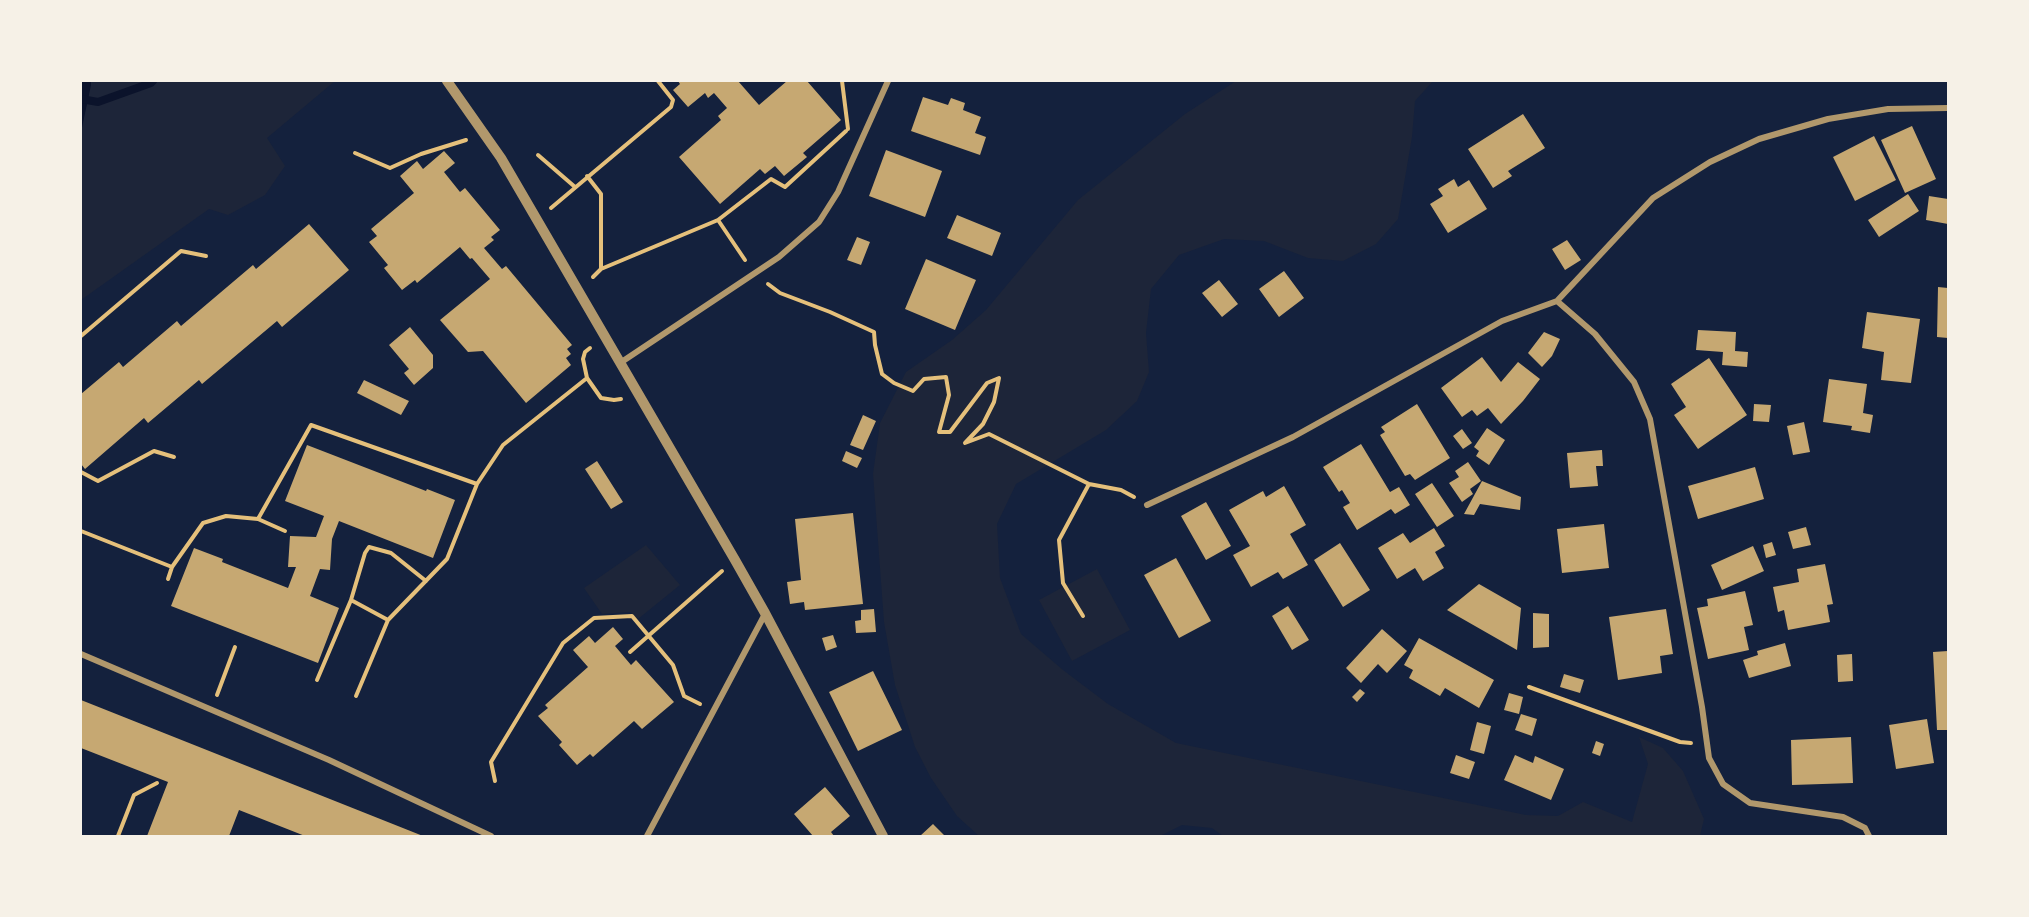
<!DOCTYPE html>
<html>
<head>
<meta charset="utf-8">
<style>
  body { margin:0 }
  #map { position:relative; width:2029px; height:917px; overflow:hidden; background:#14213d; font-family:"DM Sans",sans-serif }
  canvas { display:block }
  .frame { position:absolute; inset:0; border:82px solid #f6f1e7; pointer-events:none }
</style>
</head>
<body>
<div id="map">
<canvas width="2029" height="917"></canvas>
<div class="frame"></div>
</div>
<script>
const c = document.querySelector('canvas').getContext('2d');
c.lineJoin = 'round';
function fill(path, color) { c.fillStyle = color; c.fill(path, 'evenodd'); }
const poly = rows => new Path2D(rows.map(r => 'M' + r).join(''));
function stroke(path, color, width, dash) { c.strokeStyle = color; c.lineWidth = width; c.lineCap = dash ? 'butt' : 'round'; c.setLineDash(dash || []); c.stroke(path); }
const green = poly([
  [91,81,335,81,267,138,285,166,265,195,228,215,209,209,81,300,81,132],
  [1236,81,1433,81,1415,101,1412,137,1398,219,1376,244,1343,261,1308,258,1264,241,1224,239,1179,255,1151,289,1146,333,1149,372,1137,401,1106,430,1016,484,997,524,1000,578,1021,634,1063,670,1108,704,1176,743,1526,815,1558,816,1583,802,1632,822,1648,764,1639,737,1663,748,1683,771,1704,819,1700,836,1223,836,1212,828,1182,825,1160,836,979,836,957,816,931,778,915,747,895,685,884,622,873,474,880,423,906,372,952,340,986,310,1078,200,1185,114],
  [646,545,680,585,638,619,630,612,602,614,584,588],
  [1097,569,1130,630,1072,661,1039,600]
]);
const water = poly([
  [81,81,91,81,91,85,81,132]
]);
const stream = poly([
  [81,99,98,102,151,83,153,81]
]);
const building = poly([
  [678,81,738,81,759,105,787,81,807,81,841,120,803,153,807,157,784,176,775,166,765,174,760,169,720,204,679,157,721,120,718,116,727,108,714,93,708,98,705,93,688,107,673,90,680,84],
  [923,97,948,105,951,98,965,103,963,110,981,117,975,133,986,137,980,155,911,131],
  [1523,114,1545,148,1508,171,1512,176,1493,188,1468,149],
  [1912,126,1936,179,1905,193,1881,140],
  [1874,136,1896,180,1855,201,1833,157],
  [886,150,942,171,925,217,869,196],
  [444,151,455,163,444,172,460,192,465,188,500,230,491,237,494,240,484,248,502,269,506,266,572,345,567,349,571,354,566,358,571,365,526,403,483,351,468,352,440,320,490,279,472,258,470,259,460,247,417,283,415,280,402,290,384,268,388,265,369,242,377,236,371,229,414,193,400,176,417,161,423,169],
  [1454,179,1458,187,1469,180,1487,209,1448,233,1430,204,1443,196,1438,189],
  [1908,194,1919,211,1879,237,1868,220],
  [1929,196,1948,199,1948,224,1926,220],
  [957,215,1001,233,992,256,947,238],
  [309,224,349,270,282,327,277,321,202,384,199,380,148,423,144,418,85,469,81,464,81,394,119,362,123,367,177,321,181,326,253,265,256,269],
  [857,237,870,242,861,265,847,260],
  [1567,240,1581,260,1565,270,1552,249],
  [926,259,976,280,955,330,905,309],
  [1284,271,1304,298,1279,317,1259,289],
  [1219,280,1238,304,1222,317,1202,293],
  [1938,287,1948,288,1948,338,1937,337],
  [1867,312,1920,319,1911,383,1881,380,1884,352,1862,348],
  [410,327,433,355,433,368,414,385,404,373,409,369,389,345],
  [1698,330,1736,332,1735,351,1748,352,1747,367,1722,365,1723,352,1696,350],
  [1544,332,1560,339,1552,356,1542,367,1528,353],
  [1482,357,1501,382,1518,362,1540,379,1523,401,1501,424,1488,408,1477,416,1472,410,1462,417,1441,388],
  [1709,358,1747,415,1698,449,1674,415,1686,407,1671,384],
  [1829,379,1867,384,1863,413,1873,415,1870,433,1851,430,1852,426,1823,422],
  [364,380,409,401,401,415,357,393],
  [1417,404,1450,458,1415,480,1410,474,1405,476,1380,435,1385,432,1381,427],
  [1754,404,1771,405,1769,422,1753,421],
  [863,415,876,421,863,450,850,445],
  [1804,422,1810,452,1793,455,1787,426],
  [1487,428,1505,440,1489,465,1476,456,1479,451,1474,447],
  [1462,429,1472,443,1463,449,1453,436],
  [1361,444,1390,492,1399,487,1410,505,1395,514,1391,509,1357,530,1343,507,1350,503,1342,490,1339,492,1323,467],
  [307,445,426,491,427,489,455,500,433,558,339,521,332,539,330,570,320,569,310,596,339,608,318,663,171,606,194,548,223,559,222,562,288,588,296,567,288,567,290,536,316,537,324,516,285,501],
  [1602,450,1603,466,1596,466,1598,486,1570,488,1567,453],
  [846,451,862,458,857,468,842,461],
  [597,461,623,502,611,509,585,469],
  [1468,462,1481,481,1470,489,1473,494,1462,502,1449,483,1459,477,1455,471],
  [1755,467,1764,499,1698,519,1688,486],
  [1482,481,1521,497,1520,510,1480,504,1474,515,1464,514],
  [1432,483,1454,516,1437,527,1415,494],
  [1284,486,1306,525,1290,534,1308,565,1283,579,1278,572,1251,587,1233,555,1250,546,1229,510,1263,491,1266,497],
  [1206,502,1231,546,1206,560,1181,516],
  [853,513,863,604,805,610,804,602,790,604,787,582,801,580,795,519],
  [1604,524,1609,568,1562,573,1557,529],
  [1806,527,1811,545,1793,549,1788,532],
  [1434,528,1445,546,1435,552,1444,568,1423,581,1415,568,1397,579,1378,548,1403,533,1410,543],
  [1772,542,1776,555,1766,558,1763,545],
  [1340,543,1370,590,1343,607,1314,560],
  [1753,546,1764,571,1722,590,1711,565],
  [1176,558,1211,621,1179,638,1144,575],
  [1825,564,1833,604,1827,605,1830,622,1788,630,1784,610,1778,612,1773,587,1799,582,1797,569],
  [1479,584,1521,608,1517,650,1447,610],
  [1745,591,1753,625,1744,627,1749,650,1708,659,1697,608,1708,606,1707,599],
  [1288,606,1309,640,1292,650,1272,616],
  [874,609,876,632,856,633,855,621,861,620,861,610],
  [1666,609,1673,654,1660,656,1662,673,1618,680,1609,617],
  [1533,613,1549,614,1549,647,1533,648],
  [613,627,623,639,615,646,631,665,636,660,674,702,642,729,634,721,593,757,590,754,577,765,559,745,562,742,538,716,548,708,545,705,588,667,573,650,589,636,595,643],
  [1382,629,1407,651,1387,673,1378,664,1361,683,1346,668],
  [833,635,837,647,826,651,822,638],
  [1419,638,1494,680,1479,708,1445,688,1440,696,1409,678,1413,670,1404,665],
  [1785,643,1791,666,1749,678,1743,660,1758,655,1757,651],
  [1948,651,1948,730,1937,730,1933,652],
  [1852,654,1853,681,1838,682,1837,655],
  [873,671,902,730,858,751,829,692],
  [1564,674,1584,680,1580,693,1560,687],
  [1360,689,1365,693,1357,702,1352,697],
  [1509,693,1523,697,1519,714,1504,710],
  [81,700,423,836,305,836,239,810,229,836,147,836,168,782,81,748],
  [1521,714,1537,719,1532,736,1515,730],
  [1927,719,1934,763,1896,769,1889,725],
  [1477,722,1491,726,1484,754,1470,750],
  [1851,737,1853,783,1792,785,1791,740],
  [1596,741,1604,744,1600,756,1592,753],
  [1456,755,1475,762,1469,779,1450,773],
  [1515,755,1533,763,1535,756,1564,769,1551,800,1504,780],
  [825,787,850,816,831,832,834,836,813,836,794,814],
  [933,824,945,836,920,836]
]);
const path = poly([
  [842,81,848,129],
  [355,153,390,168,421,154,466,140],
  [538,155,575,187],
  [587,176,601,194,601,269],
  [551,208,671,107,673,100,658,81],
  [718,220,745,260],
  [593,277,601,269,718,220,771,179,785,187,846,131],
  [768,284,780,293,830,312,874,332,875,345,882,374,894,383,913,391,924,379,946,377,949,395,939,432,950,432,987,383,999,378,994,402,983,424,965,443,989,434,1089,484,1121,490,1134,497],
  [81,336,181,251,206,256],
  [587,378,601,398,614,400,621,399],
  [81,472,98,481,154,451,174,457],
  [258,519,285,531],
  [81,531,172,567,203,523,226,516,258,519,311,425,477,484],
  [168,579,172,567],
  [351,600,365,553,369,547,391,553,426,581],
  [1083,616,1063,583,1059,540,1089,484],
  [630,652,722,571],
  [317,680,351,600,388,620],
  [1529,687,1680,742,1691,743],
  [217,695,235,647],
  [356,696,388,620,447,559,477,484,503,445,587,378,583,359,585,352,590,348],
  [495,781,491,762,563,643,594,618,632,616,673,665,684,696,700,704],
  [118,836,134,795,157,783]
]);
const minor = poly([
  [620,363,779,257,819,222,838,192,888,81],
  [1147,505,1293,437,1502,321,1557,301],
  [81,654,329,760,491,836],
  [647,836,765,614],
  [1869,836,1865,828,1843,817,1750,803,1723,784,1709,758,1702,707,1650,419,1634,382,1595,334,1557,301,1653,198,1710,162,1759,139,1828,119,1888,109,1948,108]
]);
const tertiary = poly([
  [447,81,501,158,735,560,765,613,883,836]
]);
fill(green, '#1d2539');
fill(water, '#0b132b');
stroke(stream, '#0b132b', 8);
fill(building, '#c6a872');
stroke(path, '#e5c07b', 4);
stroke(minor, '#b1986c', 6);
stroke(tertiary, '#b1986c', 10);
</script>
</body>
</html>
